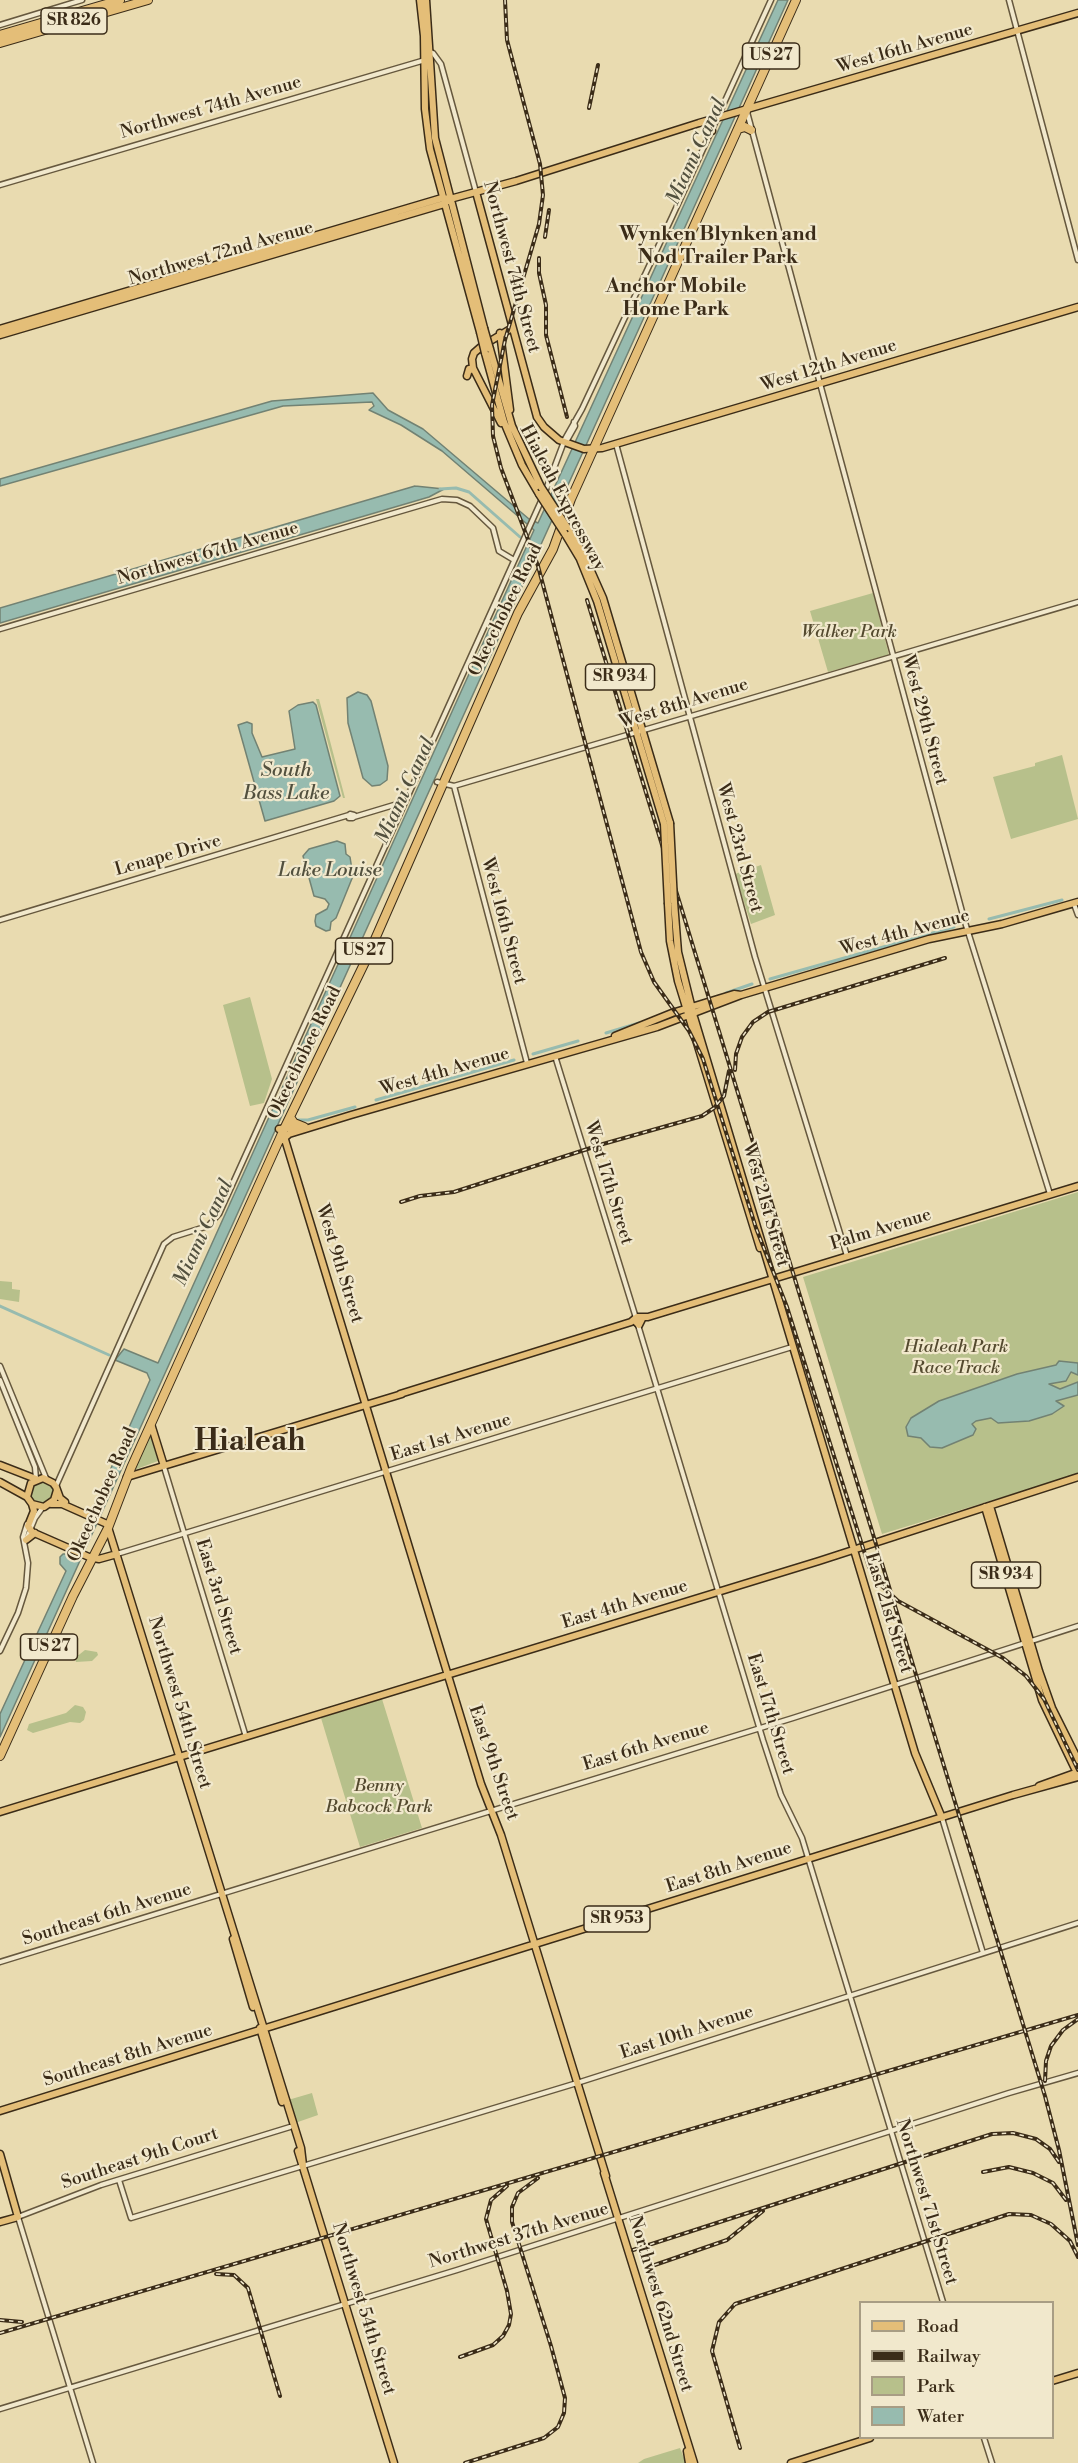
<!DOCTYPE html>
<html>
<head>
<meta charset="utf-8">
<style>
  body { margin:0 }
  #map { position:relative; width:1078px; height:2463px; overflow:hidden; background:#e9dbb0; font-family:"Libre Bodoni",serif }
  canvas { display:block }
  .legend { position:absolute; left:859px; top:2301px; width:195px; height:138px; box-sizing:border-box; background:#f1e8cc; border:2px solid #a89d84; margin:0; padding:8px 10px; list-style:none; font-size:18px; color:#3b2c18 }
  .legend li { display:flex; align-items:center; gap:12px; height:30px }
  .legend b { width:30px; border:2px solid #a89d84 }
</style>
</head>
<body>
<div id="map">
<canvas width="1078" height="2463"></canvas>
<ul class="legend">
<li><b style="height:8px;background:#e4be78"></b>Road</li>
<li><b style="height:8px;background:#3b2c18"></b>Railway</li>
<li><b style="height:16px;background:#b7c08b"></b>Park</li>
<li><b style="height:16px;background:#97bbaf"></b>Water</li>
</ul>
</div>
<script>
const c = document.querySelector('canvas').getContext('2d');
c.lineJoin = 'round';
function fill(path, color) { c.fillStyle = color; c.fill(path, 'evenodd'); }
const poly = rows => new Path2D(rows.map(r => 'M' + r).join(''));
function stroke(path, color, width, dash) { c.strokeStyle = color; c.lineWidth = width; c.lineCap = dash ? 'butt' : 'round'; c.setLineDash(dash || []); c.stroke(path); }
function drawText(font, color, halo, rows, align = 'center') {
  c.font = font + ' "Libre Bodoni",serif'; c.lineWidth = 4.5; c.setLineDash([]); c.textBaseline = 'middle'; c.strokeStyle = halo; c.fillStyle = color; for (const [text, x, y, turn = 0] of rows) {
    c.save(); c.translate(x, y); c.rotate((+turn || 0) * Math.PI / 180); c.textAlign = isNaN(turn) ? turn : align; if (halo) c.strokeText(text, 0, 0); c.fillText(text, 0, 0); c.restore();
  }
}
const green = poly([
  [873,593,889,655,828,672,810,611],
  [316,699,319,699,345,798,343,798],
  [1062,755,1078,819,1011,839,993,777,1035,766,1035,763],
  [761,865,775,915,751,924,735,874],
  [250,997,272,1079,264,1103,250,1106,223,1005],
  [1078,1192,1078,1474,882,1534,803,1277],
  [0,1281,12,1282,12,1289,20,1290,19,1302,0,1299],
  [150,1434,158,1461,134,1470,133,1469],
  '30 1492a12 12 0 1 1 24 0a12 12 0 1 1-24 0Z',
  [85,1650,97,1652,98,1655,92,1661,76,1662,75,1658],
  [382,1699,422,1828,360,1847,321,1718],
  [75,1705,83,1707,86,1712,84,1720,80,1723,70,1722,33,1733,27,1730,29,1724,66,1713],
  [312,2093,318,2115,295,2123,288,2100],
  [680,2448,686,2463,638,2463,644,2459]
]);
const water = poly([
  [778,0,788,0,0,1737,0,1714,66,1571,60,1564,60,1557,63,1554,70,1554,77,1545,150,1380,147,1373,115,1360,124,1349,158,1363,534,530,442,451,401,425,369,410,374,406,372,402,283,406,0,486,0,479,272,401,373,393,388,410,423,429,529,519,538,523,778,0],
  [415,486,444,489,429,497,0,623,0,608,415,486],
  [358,692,367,695,371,701,388,766,387,780,380,785,372,786,363,778,348,723,347,698,358,692],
  [313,702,316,705,340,796,334,801,265,821,238,725,247,722,252,724,252,733,262,757,295,749,289,711,298,705,313,702],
  [337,841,345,844,346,854,350,857,353,876,336,918,331,922,330,930,326,931,316,926,315,921,316,915,327,909,329,904,325,899,314,896,303,856,309,849,337,841],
  [1059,1361,1078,1363,1078,1375,1071,1372,1066,1381,1049,1384,1060,1389,1078,1382,1078,1395,1056,1401,1064,1406,1052,1414,1029,1421,998,1423,991,1418,976,1421,972,1424,976,1429,973,1435,942,1448,930,1447,921,1438,908,1436,906,1427,911,1418,939,1401,1017,1374,1056,1365,1059,1361]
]);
const canal = poly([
  [440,489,456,488,469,492,520,537],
  [989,919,1062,900],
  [770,979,954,927],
  [726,993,752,984],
  [606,1033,639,1023],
  [533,1054,578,1041],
  [376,1100,514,1060],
  [297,1120,308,1120,355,1107],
  [0,1306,109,1355]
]);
const minor = poly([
  [1009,0,1078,260],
  [0,25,82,0],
  [428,51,433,53,441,64,476,192],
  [747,112,964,919,1050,1194],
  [0,185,425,60],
  [566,442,575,426,574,422],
  [616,444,755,957,847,1256],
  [545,492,565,439,582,409,672,217,771,0],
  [0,629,442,499,457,500,470,506,493,528,499,551,514,560],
  [437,782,454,786,1078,602],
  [454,786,527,1063],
  [350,814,354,815,353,818,349,818,350,814],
  [354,817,404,802],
  [1074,904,1078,915],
  [0,920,349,815],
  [555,1056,636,1318],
  [638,1325,763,1740,781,1795,802,1838,943,2302],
  [0,1366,46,1478],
  [0,1380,35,1467,36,1479],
  [164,1467,246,1737],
  [56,1486,164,1244,173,1237,208,1226,219,1214,542,499],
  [26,1540,35,1518,43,1507],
  [117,1554,792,1347],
  [0,1651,18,1613,26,1588,28,1563,23,1537,27,1524],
  [942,1818,983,1953],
  [0,1962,793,1718,1078,1626],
  [119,2180,131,2218,577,2083,1078,1923],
  [0,2409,457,2270,1009,2093,1078,2073],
  [984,2438,992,2463],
  [93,2463,18,2217,101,2185,290,2127]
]);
const major = poly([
  [420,0,424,36,425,109,430,149,480,332],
  [426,0,435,138,484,328],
  [704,122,710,125,712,131],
  [476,192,537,417,544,427,559,440,584,449,602,448,1078,307],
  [0,329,442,198,450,199,516,181,699,123,1078,13],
  [500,333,510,410],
  [0,335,444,204,450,199],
  [490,349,512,426,541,487],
  [485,353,504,422,522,465,539,494],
  [467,376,469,369,474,370],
  [501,423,473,368,472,359,474,353,482,346,512,328],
  [567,527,583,553,603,598,670,823],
  [565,534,580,559,597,601,664,824],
  [674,902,678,952,694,1017,900,1703,915,1753,942,1818],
  [668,904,670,941,678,981,760,1248],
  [615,1036,672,1013,734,994,741,995,929,939,1002,924,1078,902],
  [279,1129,300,1127],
  [283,1133,481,1784,501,1835,606,2176],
  [282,1140,289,1134,351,1115,657,1027,741,995],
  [634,1320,639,1325,642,1319],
  [400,1394,631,1322,637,1317,648,1317,1078,1186],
  [151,1424,164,1466],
  [0,1465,36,1479],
  [127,1477,402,1394],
  [0,1482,27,1497],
  [57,1490,54,1500,44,1507,32,1504,27,1497,31,1483,43,1478,53,1483,56,1487,60,1498,65,1502],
  [32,1504,34,1511,28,1526,32,1532,89,1557,99,1559,117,1554],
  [51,1504,62,1504,107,1524,301,2148,303,2165],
  [990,1506,1039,1671,1052,1708,1078,1760],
  [985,1507,1042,1700,1078,1775],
  [26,1540,35,1533],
  [1039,1786,1078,1772],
  [0,1812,819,1561,1078,1477],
  [233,1939,253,2007],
  [260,2028,282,2102],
  [0,2111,1013,1795,1078,1777],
  [298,2151,394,2463],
  [0,2154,18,2217,0,2222],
  [604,2173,694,2463],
  [1052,2381,1078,2373],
  [687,2451,689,2463],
  [791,2463,870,2438]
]);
const highway = poly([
  [0,35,120,0],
  [0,43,148,0],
  [738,129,745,127,751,130],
  [290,1117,294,1123,304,1127],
  [0,1756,73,1596,108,1528,131,1468,285,1127,365,962,518,613,553,549,571,499,796,0]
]);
const rail = poly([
  [505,0,507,40,540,164,543,195,539,224,505,340,492,405,493,436,501,468,538,566,641,952,654,982,689,1031,703,1059,756,1228,787,1307,869,1567,883,1587,898,1601,1003,1658,1026,1676,1044,1699,1078,1770],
  [589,108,598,65],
  [545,237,549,210],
  [539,258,539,273,546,305,546,335,567,417],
  [587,600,1045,2096,1059,2150,1078,2245],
  [735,1070,736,1054,742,1037,753,1022,768,1012,945,958],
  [401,1202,420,1196,454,1192,603,1144,702,1116,714,1108,724,1096,729,1071],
  [1045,2081,1046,2061,1051,2046,1063,2030,1078,2019],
  [983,2172,1009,2167,1033,2173,1053,2183,1066,2200],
  [633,2250,992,2134,1013,2133,1036,2139,1050,2149,1059,2162],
  [646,2268,727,2240,763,2211],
  [216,2274,234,2275,248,2288,280,2396],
  [0,2320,22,2322],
  [0,2333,1078,2015],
  [460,2357,493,2345,503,2336,509,2325,511,2314,507,2291,486,2219,491,2200,507,2186],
  [740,2448,712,2351,719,2322,735,2304,1009,2214,1031,2215,1051,2224,1070,2241,1078,2257],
  [465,2463,544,2438,558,2427,564,2413,565,2398,551,2346,512,2222,512,2207,518,2193,538,2178]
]);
const majorBridge = poly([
  [484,328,490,349],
  [480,332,485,353],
  [541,487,567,527],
  [539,494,565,534],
  [670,823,674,902],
  [664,824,668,904]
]);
const shields = [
  [74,21,66],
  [771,56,57],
  [620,677,69],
  [364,951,57],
  [1006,1575,69],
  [49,1647,57],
  [617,1919,66]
];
const shieldNames = [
  ["SR 826",74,21],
  ["US 27",771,56],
  ["SR 934",620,677],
  ["US 27",364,951],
  ["SR 934",1006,1575],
  ["US 27",49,1647],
  ["SR 953",617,1919]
];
const streetNames = [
  ["West 16th Avenue",905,49,-16],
  ["Northwest 74th Avenue",211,108,-16],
  ["Northwest 72nd Avenue",221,254,-16],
  ["Northwest 74th Street",511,267,75],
  ["West 12th Avenue",829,366,-17],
  ["Hialeah Expressway",562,498,62],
  ["Northwest 67th Avenue",208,554,-16],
  ["Okeechobee Road",506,610,-64],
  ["West 8th Avenue",684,704,-17],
  ["West 29th Street",924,720,75],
  ["West 23rd Street",739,848,75],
  ["Lenape Drive",168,856,-16],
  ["West 16th Street",503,921,75],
  ["West 4th Avenue",905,933,-15],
  ["Okeechobee Road",305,1053,-64],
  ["West 4th Avenue",445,1072,-16],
  ["West 17th Street",608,1183,73],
  ["West 21st Street",765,1205,74],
  ["Palm Avenue",881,1230,-17],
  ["West 9th Street",339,1264,73],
  ["East 1st Avenue",451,1438,-17],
  ["Okeechobee Road",103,1495,-66],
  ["East 3rd Street",218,1597,73],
  ["East 4th Avenue",625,1605,-17],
  ["East 21st Street",888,1613,73],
  ["Northwest 54th Street",179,1703,73],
  ["East 17th Street",770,1714,73],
  ["East 6th Avenue",646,1747,-17],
  ["East 9th Street",493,1763,71],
  ["East 8th Avenue",729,1868,-18],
  ["Southeast 6th Avenue",107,1915,-17],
  ["East 10th Avenue",687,2033,-18],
  ["Southeast 8th Avenue",128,2056,-17],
  ["Southeast 9th Court",140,2159,-18],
  ["Northwest 71st Street",926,2202,73],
  ["Northwest 37th Avenue",519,2236,-17],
  ["Northwest 62nd Street",660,2304,73],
  ["Northwest 54th Street",363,2309,73]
];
const parkNames = [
  ["Walker Park",849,633],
  ["Hialeah Park",956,1348],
  ["Race Track",956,1369],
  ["Benny",379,1787],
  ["Babcock Park",379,1808]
];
const waterNames = [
  ["Miami Canal",697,152,-65],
  ["South",286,771],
  ["Bass Lake",286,794],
  ["Miami Canal",406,791,-65],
  ["Lake Louise",330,871],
  ["Miami Canal",204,1233,-65]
];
const neighbourhoodNames = [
  ["Wynken Blynken and",718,235],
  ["Nod Trailer Park",718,258],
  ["Anchor Mobile",676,287],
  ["Home Park",676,310]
];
const townNames = [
  ["Hialeah",250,1443]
];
fill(green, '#b7c08b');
fill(water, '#97bbaf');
stroke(water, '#728273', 1.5);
stroke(canal, '#97bbaf', 3);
stroke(minor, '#66583e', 7);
stroke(major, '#3b2c18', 9);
stroke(highway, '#3b2c18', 10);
stroke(minor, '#f1e8cc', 4);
stroke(major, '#e4be78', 6);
stroke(highway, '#e4be78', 8);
stroke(rail, '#3b2c18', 4);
stroke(rail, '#f1e8cc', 1.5, [4.5]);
stroke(majorBridge, '#3b2c18', 9, []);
stroke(majorBridge, '#e4be78', 6);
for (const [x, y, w] of shields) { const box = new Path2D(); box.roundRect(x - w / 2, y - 13, w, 26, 4.5); c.fillStyle = '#f1e8cc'; c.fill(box); stroke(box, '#3b2c18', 1.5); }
drawText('bold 16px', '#3b2c18', null, shieldNames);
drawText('18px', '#3b2c18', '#f1e8cc', streetNames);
drawText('italic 18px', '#544a2f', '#f1e8cc', parkNames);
drawText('italic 20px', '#52503e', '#f1e8cc', waterNames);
drawText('bold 20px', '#3b2c18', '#f1e8cc', neighbourhoodNames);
drawText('bold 30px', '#3b2c18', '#f1e8cc', townNames);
</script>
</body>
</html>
